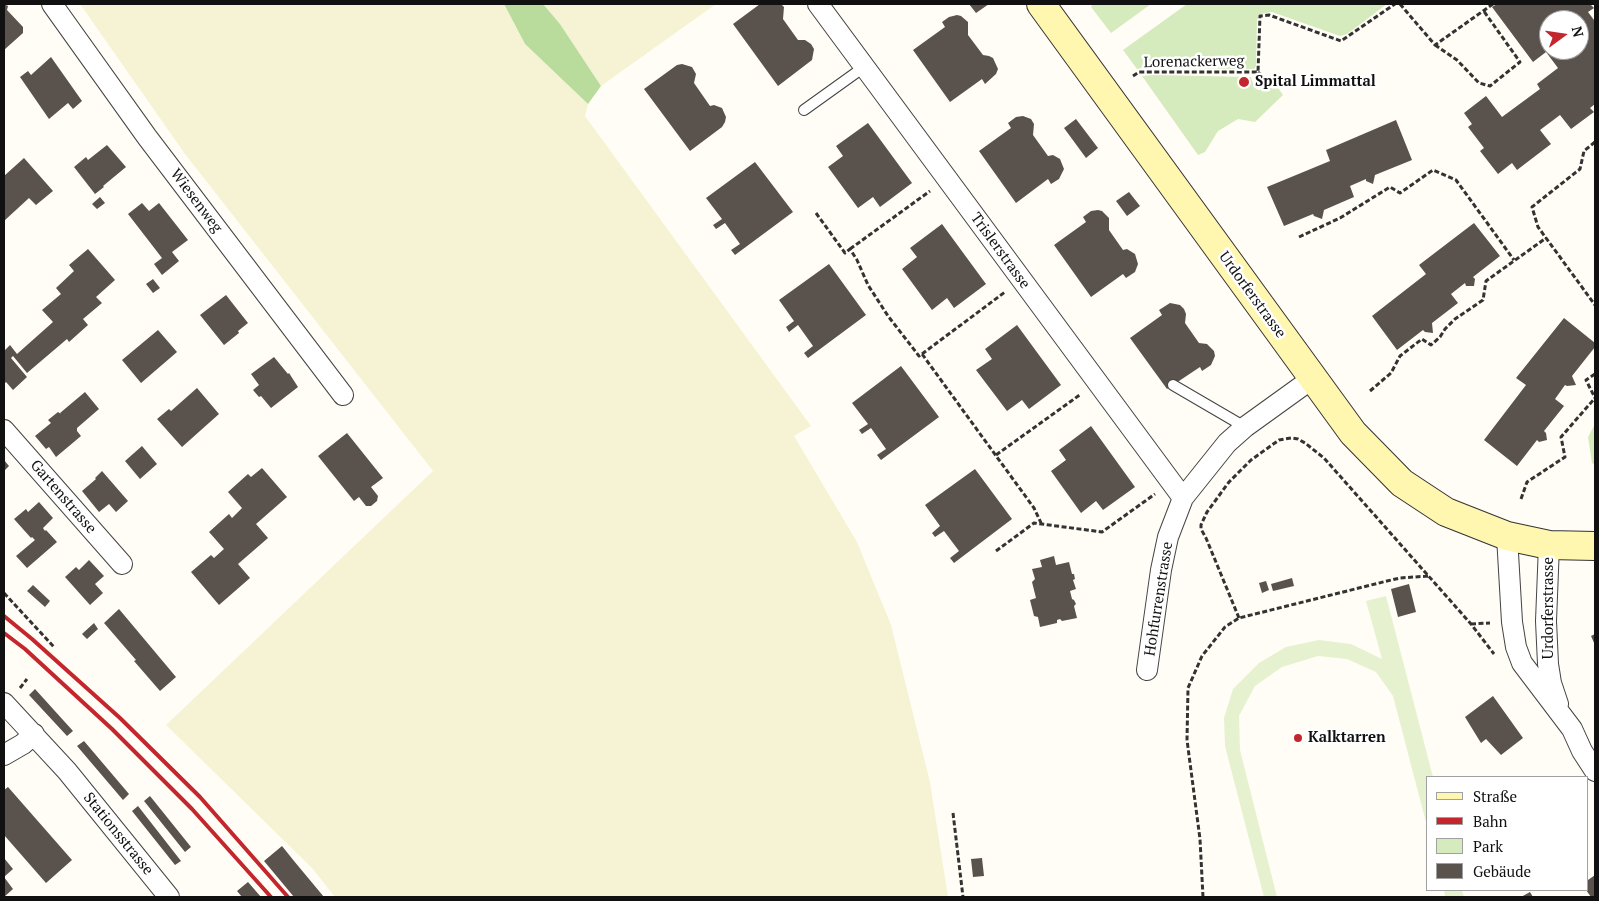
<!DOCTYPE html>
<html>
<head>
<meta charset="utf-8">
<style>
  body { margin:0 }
  #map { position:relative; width:1599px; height:901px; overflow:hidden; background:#fffdf5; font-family:"PT Serif",serif }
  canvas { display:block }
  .frame { position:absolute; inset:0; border:5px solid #111; pointer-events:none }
  .legend { position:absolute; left:1426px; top:776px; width:162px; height:115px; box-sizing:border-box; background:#fff; border:1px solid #a0a0a0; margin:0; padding:6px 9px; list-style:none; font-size:15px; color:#111 }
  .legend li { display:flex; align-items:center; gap:10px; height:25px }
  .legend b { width:25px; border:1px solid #a0a0a0 }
  .north { position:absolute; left:1539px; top:10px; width:50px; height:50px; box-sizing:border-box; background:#fff; border:1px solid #a0a0a0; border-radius:50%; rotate:76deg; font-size:14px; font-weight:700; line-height:20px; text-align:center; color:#111 }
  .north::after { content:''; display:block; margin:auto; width:18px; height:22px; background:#c4262e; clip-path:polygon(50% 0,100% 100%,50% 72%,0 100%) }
</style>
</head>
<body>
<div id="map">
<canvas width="1599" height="901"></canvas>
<div class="frame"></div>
<ul class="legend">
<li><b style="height:6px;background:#fff6b0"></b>Straße</li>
<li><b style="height:6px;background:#c4262e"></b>Bahn</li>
<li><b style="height:14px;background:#d5ebbd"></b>Park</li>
<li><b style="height:14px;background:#5a524d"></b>Gebäude</li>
</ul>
<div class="north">N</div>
</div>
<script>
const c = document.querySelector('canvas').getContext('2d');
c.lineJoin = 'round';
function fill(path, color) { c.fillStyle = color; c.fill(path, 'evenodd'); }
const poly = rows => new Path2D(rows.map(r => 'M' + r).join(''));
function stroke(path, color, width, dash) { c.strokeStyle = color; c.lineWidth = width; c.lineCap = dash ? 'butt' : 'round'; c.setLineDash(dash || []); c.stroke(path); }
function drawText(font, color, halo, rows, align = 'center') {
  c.font = font + ' "PT Serif",serif'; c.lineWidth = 5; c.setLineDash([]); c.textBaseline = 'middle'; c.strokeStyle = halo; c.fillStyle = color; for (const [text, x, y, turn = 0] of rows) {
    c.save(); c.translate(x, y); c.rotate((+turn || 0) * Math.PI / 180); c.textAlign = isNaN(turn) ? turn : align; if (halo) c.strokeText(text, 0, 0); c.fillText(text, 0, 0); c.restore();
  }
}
const farmland = poly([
  [80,4,504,4,525,44,588,104,585,116,811,426,794,436,857,542,891,625,930,782,948,897,335,897,312,868,166,725,433,471,185,154],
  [543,4,716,4,601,86,560,24]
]);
const green = poly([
  [1093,4,1151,4,1111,33,1091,7],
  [1187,4,1387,4,1347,34,1340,36,1272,12,1260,14,1257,20,1256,66,1254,69,1161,68,1157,60,1143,62,1142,68,1137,69,1123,50],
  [1155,75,1251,77,1254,87,1258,90,1266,90,1276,85,1283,95,1255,122,1238,119,1218,131,1205,152,1198,155,1142,76],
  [1595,424,1595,465,1592,463,1588,437]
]);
const forest = poly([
  [504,4,543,4,560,24,601,86,588,104,525,44]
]);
const pitch = poly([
  [1386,596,1433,777,1428,777,1428,830,1393,696,1376,672,1347,659,1318,656,1282,667,1255,686,1239,716,1240,750,1277,897,1264,897,1225,746,1224,718,1233,689,1259,663,1286,647,1319,640,1351,644,1382,659,1366,601],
  [1444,890,1462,890,1464,897,1445,897]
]);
const building = poly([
  [4,4,8,6,7,10,23,27,23,33,4,50],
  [760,4,781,4,784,7,783,19,798,40,805,40,811,44,814,49,812,60,778,86,733,24],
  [969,4,989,4,976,13],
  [1497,4,1590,4,1594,8,1588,12,1594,20,1595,19,1595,104,1590,108,1594,112,1571,129,1560,115,1540,130,1551,144,1517,170,1512,163,1498,174,1480,151,1484,148,1468,127,1472,124,1464,113,1486,96,1502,117,1540,89,1537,84,1558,68,1546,52,1533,62,1492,7],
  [1549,20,1579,20,1579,50,1549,50],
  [957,15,961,16,968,22,968,35,983,55,989,56,993,58,998,69,996,74,985,84,982,79,950,102,913,50,945,27,942,22,949,17],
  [51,57,82,101,73,109,68,103,49,119,20,77,28,71,31,75],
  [682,64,692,67,696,74,694,83,710,106,714,105,722,108,726,117,725,122,722,127,690,151,644,89,677,65],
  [1023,116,1031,119,1034,124,1033,135,1048,156,1053,155,1060,159,1064,169,1059,179,1051,184,1048,179,1016,203,979,151,1011,128,1008,123,1016,117],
  [1076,119,1098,148,1086,158,1064,128],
  [1396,120,1412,160,1375,175,1373,184,1366,181,1366,179,1350,186,1354,197,1324,210,1322,219,1314,216,1313,214,1284,226,1267,187,1330,161,1326,150],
  [868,123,912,183,880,207,873,197,858,208,828,167,843,156,836,146],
  [107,145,126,167,103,186,104,187,95,194,74,167,86,157,88,160],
  [24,158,53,191,36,205,29,198,4,221,4,176],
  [755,162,793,212,735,255,731,250,740,244,725,223,716,229,713,225,722,219,706,198],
  [1129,192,1140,206,1127,216,1116,201],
  [100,197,105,203,97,209,92,204],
  [142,203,149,211,159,203,188,240,172,252,179,261,162,275,154,264,162,258,128,214],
  [1098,210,1102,211,1109,218,1109,230,1123,250,1127,249,1135,254,1138,264,1135,272,1126,278,1123,274,1091,297,1054,245,1086,222,1083,217,1091,211],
  [1474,223,1500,256,1473,277,1475,279,1474,286,1466,286,1465,283,1451,294,1458,303,1432,323,1433,333,1425,332,1423,330,1397,350,1372,316,1426,274,1419,265],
  [942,224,986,284,954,308,947,298,932,310,902,269,917,257,910,248],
  [88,249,115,280,96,297,102,303,83,319,88,325,69,342,67,339,27,373,13,356,11,358,27,377,13,390,6,382,4,384,4,351,10,345,17,354,53,322,42,310,61,294,56,288,74,271,69,265],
  [829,264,866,315,808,358,804,353,813,346,798,325,789,332,786,327,794,321,779,300],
  [153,279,160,288,153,293,146,284],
  [226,295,248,323,238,331,239,333,224,345,200,315],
  [1170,303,1180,305,1184,309,1186,314,1185,323,1199,343,1207,344,1214,351,1215,356,1211,365,1202,371,1200,367,1167,389,1130,338,1162,315,1159,310],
  [1564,318,1595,343,1595,347,1572,376,1576,385,1567,386,1565,385,1555,399,1564,406,1544,431,1546,433,1547,440,1539,442,1537,440,1517,466,1484,440,1526,385,1516,378],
  [1017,325,1061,385,1029,409,1022,400,1007,411,976,370,992,359,985,349],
  [158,330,177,352,141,383,122,360],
  [274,357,288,374,289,373,298,387,271,408,261,396,259,397,253,390,259,385,251,374],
  [901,366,939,417,881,460,877,455,886,449,871,428,862,434,859,430,868,424,852,403],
  [197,388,219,414,182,447,157,419,169,409,171,411],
  [85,392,99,409,77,428,77,431,81,436,56,457,49,447,46,449,35,436,51,423,48,420,58,412,61,414,60,413],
  [1091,426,1135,487,1103,510,1096,501,1081,513,1051,471,1066,460,1059,450],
  [347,433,383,478,371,487,378,496,377,501,371,506,366,506,359,497,354,501,318,456],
  [142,446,157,464,140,479,125,461],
  [4,460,9,466,4,471],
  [262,468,287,497,256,524,268,538,238,564,250,578,219,605,191,572,211,555,214,558,224,549,209,532,229,514,232,518,242,508,228,492,248,474,251,477],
  [975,469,1012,519,954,563,950,558,959,551,944,531,935,537,932,533,940,526,925,505],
  [102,471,128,501,116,512,109,504,99,512,82,491,96,479,95,478],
  [39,502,53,518,43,528,45,531,46,530,57,542,27,568,16,556,35,540,32,537,31,538,14,519,26,509,28,512],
  [1054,556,1056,565,1069,562,1072,574,1074,574,1075,579,1073,580,1076,589,1070,591,1072,599,1074,600,1076,604,1074,606,1077,618,1062,621,1060,619,1057,620,1057,623,1040,627,1038,617,1034,616,1030,600,1036,598,1032,582,1035,579,1032,569,1042,567,1040,560],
  [89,560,104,576,95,584,103,593,90,605,65,577,76,567,79,570],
  [1292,578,1294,586,1273,591,1271,584],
  [1266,581,1269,590,1262,593,1259,583],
  [1409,584,1416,612,1398,617,1391,589],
  [33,585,50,601,45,607,27,591],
  [119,609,176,677,160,691,134,661,136,660,104,623],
  [94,623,98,629,87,639,82,634],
  [1595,634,1595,645,1591,636],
  [35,689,73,731,67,736,29,695],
  [1493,696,1523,738,1501,755,1486,739,1481,743,1465,717],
  [84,741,129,794,123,800,77,746],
  [8,787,72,860,46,883,4,835,4,790],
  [150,796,191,847,185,852,144,801],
  [138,806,181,861,175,865,132,811],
  [282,846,294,861,324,897,294,897,264,861],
  [4,858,13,869,4,877],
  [982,858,984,876,973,877,971,859],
  [1595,875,1595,897,1591,897,1586,890,1588,890,1588,880],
  [4,877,13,889,4,897],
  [248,882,261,897,242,897,237,891],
  [1530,892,1533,897,1521,897]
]);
const path = poly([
  [1400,4,1435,45,1493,4],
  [1435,45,1457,60,1479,83,1490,86,1520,62,1483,10],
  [1258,72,1267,80,1282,79,1291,86],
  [1133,76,1139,72,1258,72,1260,16,1269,15,1341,41,1395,4],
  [1595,142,1584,151,1580,169,1532,207,1538,227,1595,305],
  [816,213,845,253,850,249,857,260,868,285,888,316,919,356,922,354,1034,508,1042,525],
  [1299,237,1340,218,1390,187,1400,193,1433,170,1456,180,1514,260],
  [850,249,930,191],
  [922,354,1005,292],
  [1595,374,1586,380,1595,398],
  [1370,391,1391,373,1400,356,1422,339,1431,345,1440,337,1445,329,1455,319,1483,300,1486,281,1546,238],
  [996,455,1081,394],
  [1521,499,1527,482,1565,457,1561,437,1595,398],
  [996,551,1034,523,1102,532,1155,494],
  [4,593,54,647],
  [1239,618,1206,538,1201,529,1201,525,1207,512,1229,482,1251,460,1279,440,1291,438,1298,439,1305,443,1324,458,1471,624,1494,654],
  [1471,624,1490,623],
  [20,688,27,679],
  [953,813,963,897],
  [1203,897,1200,839,1187,740,1188,688,1202,656,1225,627,1239,618,1387,581,1400,578,1429,576]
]);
const service = poly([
  [804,110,864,67],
  [1173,385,1245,427]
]);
const minor = poly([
  [52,4,147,137,343,395],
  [818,4,1183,498],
  [4,430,122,564],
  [1507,536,1512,622,1516,647,1522,663,1572,729,1582,751,1595,771],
  [1549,545,1546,621,1548,664,1551,683,1558,704],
  [1147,670,1161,570,1168,537,1183,498,1227,443,1245,427,1313,378],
  [4,703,67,771,169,897],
  [4,755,23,744,34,734]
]);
const secondary = poly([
  [1041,4,1353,433,1402,483,1446,512,1507,536,1549,545,1595,546]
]);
const rail = poly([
  [4,616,32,639,120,718,200,797,288,897],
  [4,633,25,649,112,729,192,809,271,897]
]);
const markers = [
  [1244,82,6,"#c4262e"],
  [1298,738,5,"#c4262e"]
];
const streetNames = [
  ["Lorenackerweg",1194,62,-1],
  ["Wiesenweg",196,201,53],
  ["Trislerstrasse",1000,251,54],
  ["Urdorferstrasse",1252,295,54],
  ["Gartenstrasse",63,497,49],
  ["Hohfurrenstrasse",1159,599,-81],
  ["Urdorferstrasse",1549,608,-90],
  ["Stationsstrasse",118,834,51]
];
const poiNames = [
  ["Spital Limmattal",1255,82],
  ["Kalktarren",1308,738]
];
fill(farmland, '#f6f3d4');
fill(green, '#d5ebbd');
fill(forest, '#b9dc9c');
fill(pitch, '#e6f2cf');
fill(building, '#5a524d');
stroke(service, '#444', 12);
stroke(minor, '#444', 22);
stroke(secondary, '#333', 30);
stroke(path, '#333', 3, [5, 2.5]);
stroke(service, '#fff', 10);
stroke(minor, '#fff', 20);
stroke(secondary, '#fff6b0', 28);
stroke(rail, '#c4262e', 4);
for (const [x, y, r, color] of markers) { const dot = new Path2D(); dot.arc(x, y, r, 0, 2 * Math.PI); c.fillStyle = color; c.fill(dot); stroke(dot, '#fff', 2); }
drawText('15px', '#111', '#fff', streetNames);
drawText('bold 15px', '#111', '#fff', poiNames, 'left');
</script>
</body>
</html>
